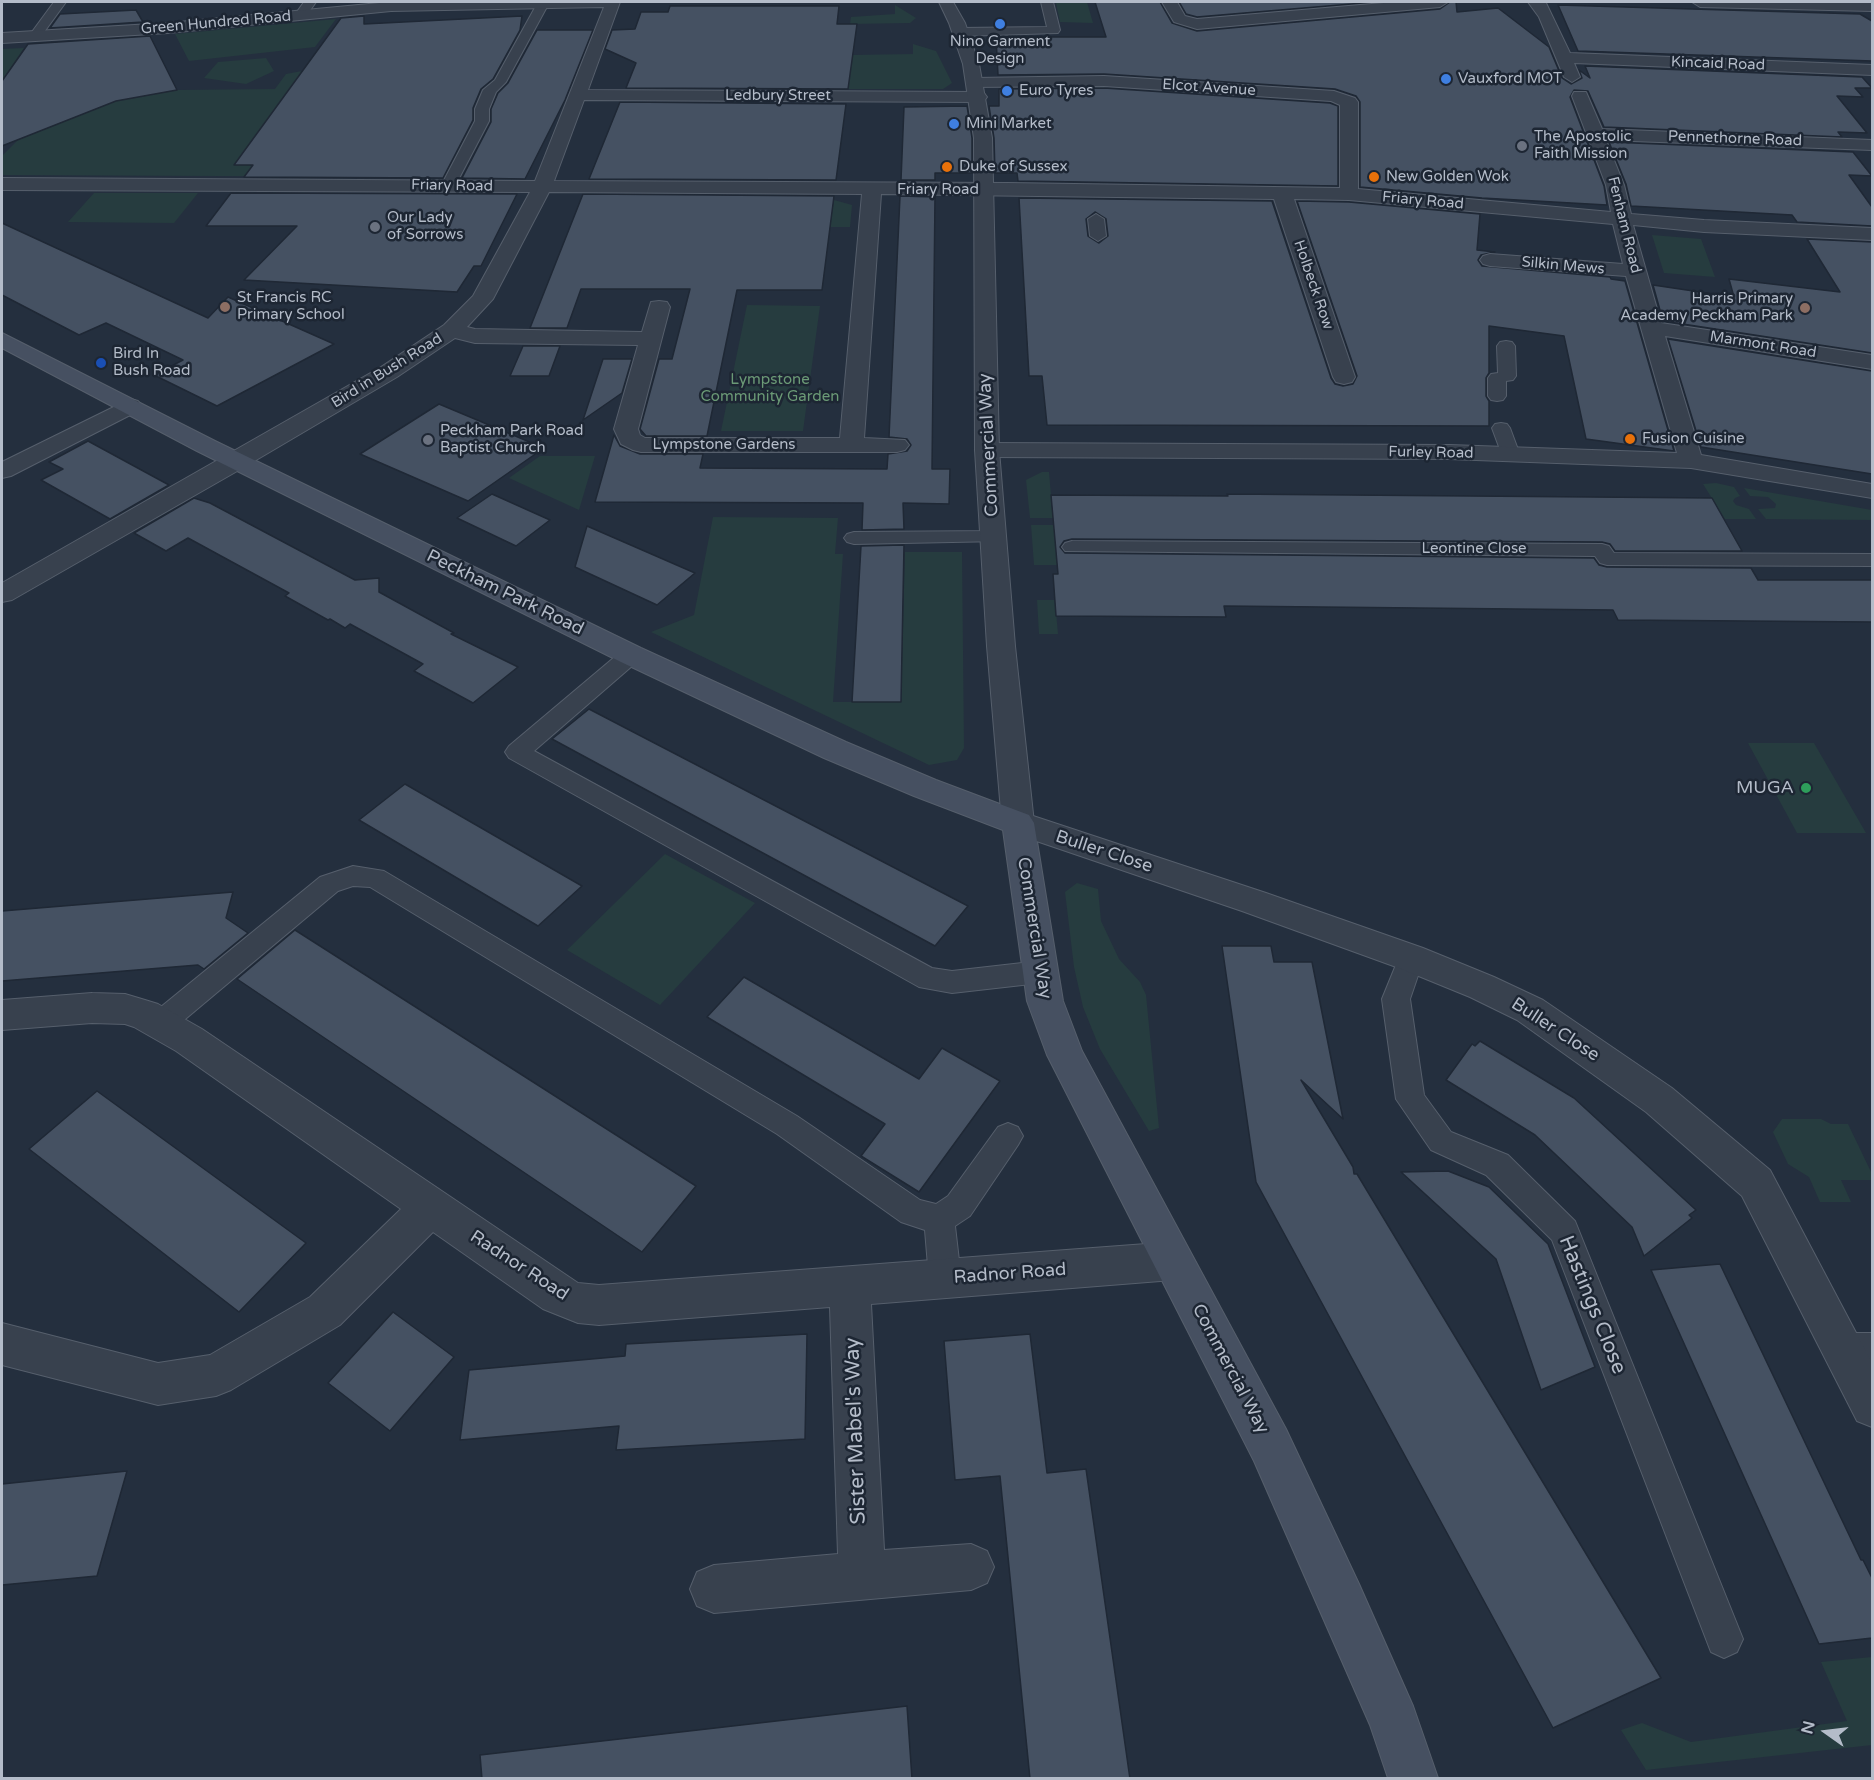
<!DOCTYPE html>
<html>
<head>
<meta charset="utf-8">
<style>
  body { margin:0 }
  #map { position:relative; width:1874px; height:1780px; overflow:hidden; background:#242f3e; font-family:"Varela Round",sans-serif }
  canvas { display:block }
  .frame { position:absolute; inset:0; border:3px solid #b4bcc9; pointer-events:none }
  .north { position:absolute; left:1796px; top:1702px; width:60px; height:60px; -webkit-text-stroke:4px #1d2633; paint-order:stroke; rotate:284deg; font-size:16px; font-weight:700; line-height:24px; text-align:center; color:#b4bcc9 }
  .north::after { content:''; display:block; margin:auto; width:21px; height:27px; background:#b4bcc9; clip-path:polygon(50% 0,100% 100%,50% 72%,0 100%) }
</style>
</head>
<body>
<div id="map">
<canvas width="1874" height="1780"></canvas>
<div class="frame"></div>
<div class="north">N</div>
</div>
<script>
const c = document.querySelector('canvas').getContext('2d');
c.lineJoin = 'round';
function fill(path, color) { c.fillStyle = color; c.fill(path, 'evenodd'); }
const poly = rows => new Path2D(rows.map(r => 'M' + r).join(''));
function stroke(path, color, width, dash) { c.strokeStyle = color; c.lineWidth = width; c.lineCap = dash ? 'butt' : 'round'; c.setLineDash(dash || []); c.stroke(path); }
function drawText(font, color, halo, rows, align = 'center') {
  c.font = font + ' "Varela Round",sans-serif'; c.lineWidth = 5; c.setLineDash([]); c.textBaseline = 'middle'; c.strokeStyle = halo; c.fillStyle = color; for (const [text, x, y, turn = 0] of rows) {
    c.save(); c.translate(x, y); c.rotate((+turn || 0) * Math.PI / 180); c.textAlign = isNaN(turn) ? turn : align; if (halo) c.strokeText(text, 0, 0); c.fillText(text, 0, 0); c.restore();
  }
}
const green = poly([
  [1060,2,1087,2,1093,23,1060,22,1056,3],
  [895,5,916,18,910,23,850,24,851,17,895,14],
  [336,19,315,47,189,61,175,34],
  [913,44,936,51,952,83,943,89,846,89,852,55,913,54],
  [24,48,2,81,2,49],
  [266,58,274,71,246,84,204,78,218,62],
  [302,71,336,71,235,165,445,166,429,177,2,175,2,156,18,140,116,101,177,90,275,89,286,74],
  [94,193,198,193,174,223,68,222],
  [834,200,852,205,850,227,830,227],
  [1652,235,1701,239,1715,277,1664,273],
  [747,305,820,306,803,431,721,431],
  [540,456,595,456,579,510,509,478],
  [1042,472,1049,472,1053,518,1030,518,1026,480],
  [1716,483,1734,487,1740,496,1735,498,1733,501,1736,505,1749,509,1756,519,1725,519,1703,484],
  [1744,488,1872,510,1872,520,1766,519,1758,509,1775,508,1776,504,1768,497,1750,496],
  [713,517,838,518,835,554,843,554,833,702,901,702,905,552,962,552,964,748,957,760,929,765,651,632,694,615],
  [1031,525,1054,525,1058,565,1034,565],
  [1037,600,1055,600,1058,634,1039,634],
  [1748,743,1814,743,1866,833,1797,833],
  [665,854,755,903,660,1005,567,950],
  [1077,883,1098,889,1101,921,1119,959,1140,982,1146,995,1159,1128,1149,1131,1100,1049,1083,1007,1074,967,1065,892],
  [1782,1119,1821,1119,1831,1124,1848,1124,1872,1174,1872,1180,1841,1180,1851,1202,1820,1202,1809,1177,1788,1164,1773,1132],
  [1872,1657,1872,1745,1646,1770,1621,1730,1642,1723,1691,1742,1847,1721,1821,1662]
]);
const building = poly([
  [1095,2,1160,2,1172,23,1197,31,1440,9,1450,2,1456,2,1457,12,1498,8,1549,47,1562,78,1571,84,1582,78,1579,70,1590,78,1585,66,1862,77,1872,88,1855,88,1863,97,1837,96,1867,133,1838,132,1842,137,1604,127,1588,91,1574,90,1570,97,1604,186,1607,205,1482,198,1360,187,1360,102,1356,96,1335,89,1104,74,998,75,996,37,1106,37,1095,2],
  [1179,2,1375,2,1197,17,1186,14,1179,2],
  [1558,5,1860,14,1872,21,1872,61,1578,51,1558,5],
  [670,6,839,6,837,24,857,24,848,89,626,88,636,63,605,49,612,30,635,29,641,12,668,12,670,6],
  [136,10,143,22,50,28,60,14,136,10],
  [364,16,364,24,522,16,520,30,493,79,481,89,473,108,473,120,443,178,244,177,253,165,234,165,341,18,364,16],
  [537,30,593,30,565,100,525,179,462,178,491,122,491,109,498,93,508,83,537,30],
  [150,36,177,90,116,101,2,146,2,81,28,44,150,36],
  [1104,88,1330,103,1338,106,1338,186,1018,181,1017,173,995,173,994,138,989,106,999,106,999,89,1104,88],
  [620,102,846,104,836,180,589,179,620,102],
  [967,106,972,138,972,173,935,173,935,180,901,180,904,107,967,106],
  [1609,142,1853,152,1872,176,1849,175,1872,207,1872,226,1797,222,1792,215,1631,206,1626,184,1609,142],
  [231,193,517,194,481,266,474,266,457,292,244,280,297,226,206,226,231,193],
  [583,194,834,196,822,290,737,290,707,436,646,436,640,429,659,359,672,359,690,289,581,289,567,328,530,328,583,194],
  [900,196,935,197,932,469,950,469,949,504,903,503,904,529,862,530,863,503,595,502,614,435,620,446,640,454,703,454,700,468,887,469,888,454,907,451,911,445,907,439,889,437,900,196],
  [1019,198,1272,201,1331,378,1335,384,1343,386,1353,384,1357,376,1297,201,1349,202,1480,214,1477,250,1495,252,1481,255,1478,260,1482,266,1610,277,1611,279,1625,281,1674,451,1586,439,1564,336,1489,326,1489,373,1486,378,1486,396,1489,401,1489,426,1047,425,1042,376,1029,376,1019,198],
  [1095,212,1106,219,1108,236,1099,243,1088,236,1086,219,1095,212],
  [2,223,208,318,228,297,334,344,217,406,154,375,183,360,106,323,79,335,2,295,2,223],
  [1807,239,1872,242,1872,353,1663,321,1653,285,1734,297,1729,279,1840,292,1807,239],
  [1668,339,1872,371,1872,474,1701,447,1668,339],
  [523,346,560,346,549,376,510,376,523,346],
  [603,359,632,359,622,393,583,420,603,359],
  [439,404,544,448,468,501,360,454,439,404],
  [88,441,169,485,110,519,41,480,63,469,49,462,88,441],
  [492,494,550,520,516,546,457,518,492,494],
  [1227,494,1712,498,1742,551,1615,551,1610,544,1602,542,1072,539,1064,541,1060,547,1065,553,1594,558,1599,565,1607,567,1751,568,1758,580,1872,580,1872,622,1618,620,1613,610,1224,606,1226,617,1056,616,1053,574,1058,574,1051,495,1228,496,1227,494],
  [194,498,210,503,355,580,379,578,379,592,454,633,451,634,518,667,473,703,414,671,423,664,350,624,345,628,330,619,328,620,285,596,289,593,188,538,166,551,134,533,194,498],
  [587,526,695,573,657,605,575,567,587,526],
  [904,545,901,702,852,702,861,546,904,545],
  [589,709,968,906,935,946,552,739,589,709],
  [405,784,582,886,538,926,359,820,405,784],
  [233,892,226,918,248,933,204,969,198,965,2,981,2,911,233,892],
  [295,930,696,1186,642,1252,237,979,295,930],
  [1222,946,1271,946,1274,962,1312,962,1343,1119,1301,1080,1353,1167,1354,1174,1357,1174,1661,1678,1553,1728,1256,1182,1222,946],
  [744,977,919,1079,942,1048,1000,1081,919,1192,861,1156,885,1124,707,1017,744,977],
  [1480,1041,1574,1098,1696,1210,1689,1215,1692,1218,1644,1256,1632,1227,1535,1135,1446,1080,1472,1044,1475,1046,1480,1041],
  [97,1091,306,1243,239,1312,29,1149,97,1091],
  [1448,1171,1489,1187,1548,1244,1595,1367,1541,1390,1496,1259,1401,1172,1448,1171],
  [1720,1264,1861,1560,1863,1560,1872,1578,1872,1638,1819,1644,1651,1270,1720,1264],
  [393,1312,454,1357,390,1431,328,1383,393,1312],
  [807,1334,805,1439,616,1450,619,1426,460,1440,469,1370,625,1356,626,1344,807,1334],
  [1030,1334,1047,1473,1086,1469,1130,1779,1030,1779,1000,1476,955,1480,944,1341,1030,1334],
  [127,1471,97,1576,2,1585,2,1484,127,1471],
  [907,1706,912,1779,482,1779,480,1755,907,1706]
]);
const service = poly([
  [54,2,66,2,39,39,31,39,29,36,54,2],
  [304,2,316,2,304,19,296,19,294,16,304,2],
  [538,2,549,3,506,82,496,92,489,109,489,121,455,186,448,190,443,189,441,186,475,121,475,109,483,90,495,80,538,2],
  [1041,2,1053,2,1060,30,1058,33,961,36,955,32,961,28,1047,27,1041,2],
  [1096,214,1104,219,1106,236,1098,241,1090,236,1088,219,1096,214],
  [1506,341,1512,342,1515,346,1516,376,1513,380,1506,381,1506,396,1503,400,1497,401,1491,400,1488,396,1488,378,1491,374,1498,373,1497,346,1500,342,1506,341],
  [1501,423,1507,424,1510,428,1520,455,1518,459,1504,459,1502,455,1492,428,1495,424,1501,423],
  [994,531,1001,533,1004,537,1001,541,854,544,847,542,844,538,847,534,854,532,994,531],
  [1072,541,1602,544,1609,546,1614,553,1872,554,1872,566,1607,565,1600,563,1595,556,1065,551,1062,547,1065,543,1072,541],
  [631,648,639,650,642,655,639,660,534,751,932,968,952,971,1040,961,1049,964,1053,972,1049,980,1040,983,952,993,919,987,509,758,505,752,509,746,623,650,631,648],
  [353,866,384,871,797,1116,920,1200,936,1204,948,1196,998,1127,1008,1123,1018,1127,1023,1136,1018,1145,970,1216,955,1226,961,1278,956,1289,945,1293,934,1289,929,1278,925,1230,901,1222,777,1134,370,887,353,886,338,891,171,1031,161,1035,151,1031,147,1023,151,1015,320,877,353,866],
  [1411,947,1420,950,1424,958,1410,999,1424,1095,1451,1132,1508,1155,1575,1221,1743,1639,1737,1652,1724,1658,1711,1652,1552,1240,1486,1175,1431,1150,1396,1099,1382,999,1402,950,1411,947],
  [1842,1333,1872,1333,1872,1365,1842,1365,1830,1360,1826,1349,1830,1338,1842,1333]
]);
const minor = poly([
  [390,2,620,2,588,90,978,92,984,93,987,97,984,101,978,102,584,100,554,181,1008,183,1340,188,1340,105,1331,101,1104,86,969,87,967,83,975,78,1104,76,1334,91,1355,98,1358,102,1358,189,1611,212,1606,185,1572,96,1574,92,1586,92,1602,129,1872,140,1872,150,1606,140,1624,185,1631,214,1704,220,1872,228,1872,240,1704,232,1633,225,1661,323,1872,355,1872,369,1665,336,1701,455,1872,484,1872,498,1691,468,1449,459,987,457,978,455,975,450,978,445,987,443,1449,445,1677,453,1626,276,1490,266,1483,264,1480,260,1483,256,1490,254,1623,264,1613,224,1349,200,1294,199,1355,377,1352,382,1344,384,1336,382,1333,377,1274,199,881,194,864,438,905,440,909,445,905,450,897,452,641,452,633,450,621,444,614,429,638,345,475,343,455,338,397,377,246,466,12,600,2,602,2,583,381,367,444,325,473,296,530,192,2,190,2,178,535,181,604,7,391,11,168,33,2,43,2,33,168,23,390,2],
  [549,192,862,194,840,438,645,438,640,435,638,429,670,307,667,302,659,301,651,302,642,332,475,329,467,327,493,299,549,192],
  [1162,2,1177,2,1185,16,1197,19,1395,2,1448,2,1440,7,1197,29,1174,22,1162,2],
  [1528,2,1546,3,1570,53,1872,65,1872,75,1574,63,1580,77,1572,82,1564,77,1539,17,1528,2],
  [1692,2,1872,2,1872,11,1700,7,1692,2],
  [130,399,138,401,142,406,138,411,11,476,2,478,2,462,130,399],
  [1018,811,1266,893,1423,948,1494,977,1543,1000,1672,1088,1770,1170,1872,1363,1872,1427,1857,1421,1742,1196,1646,1112,1517,1020,1470,997,1399,968,1242,911,1007,831,1002,823,1007,815,1018,811],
  [92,993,125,994,145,1000,158,1004,202,1029,578,1283,599,1285,1173,1242,1187,1247,1193,1261,1187,1275,1173,1280,871,1304,884,1550,971,1544,987,1551,994,1567,987,1583,971,1590,714,1613,697,1606,690,1589,697,1572,714,1565,838,1554,830,1307,599,1325,578,1323,543,1309,433,1232,340,1325,231,1390,216,1396,158,1405,2,1365,2,1323,158,1363,210,1355,310,1297,401,1209,176,1051,134,1027,125,1024,92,1023,2,1030,2,1000,92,993]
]);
const tertiary = poly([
  [939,2,953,2,965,23,979,64,992,138,999,450,1015,646,1034,823,1029,831,1018,835,1007,831,1002,823,987,646,975,450,974,138,963,64,949,23,939,2],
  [1858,2,1872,2,1872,10,1867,9,1858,2]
]);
const secondary = poly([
  [2,333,215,441,641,648,846,742,936,780,1029,815,1034,823,1063,1001,1082,1051,1286,1429,1359,1584,1413,1706,1438,1778,1388,1778,1370,1725,1254,1461,1047,1055,1027,1001,1003,830,914,796,824,758,621,662,197,451,2,348,2,333]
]);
const markers = [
  [1000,24,6,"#3f7fe0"],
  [1446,79,6,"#3f7fe0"],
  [1007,91,6,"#3f7fe0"],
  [954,124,6,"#3f7fe0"],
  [1522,146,6,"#6b7280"],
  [947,167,6,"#e8710a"],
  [1374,177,6,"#e8710a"],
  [375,227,6,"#6b7280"],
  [225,307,6,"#8d6e63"],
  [1805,308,6,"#8d6e63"],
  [101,363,6,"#1a4fb4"],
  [1630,439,6,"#e8710a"],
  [428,440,6,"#6b7280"],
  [1806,788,6,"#2e9e5b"]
];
const farStreetnames = [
  ["Green Hundred Road",216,23,-5],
  ["Kincaid Road",1718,64,2],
  ["Elcot Avenue",1209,88,4],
  ["Ledbury Street",778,96],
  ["Pennethorne Road",1735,139,2],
  ["Friary Road",452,186,1],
  ["Friary Road",938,190],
  ["Friary Road",1423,201,5],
  ["Fenham Road",1624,225,76],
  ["Silkin Mews",1563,266,5],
  ["Holbeck Row",1313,285,71],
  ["Marmont Road",1763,345,9],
  ["Bird in Bush Road",387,371,-32],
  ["Lympstone Gardens",724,445],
  ["Furley Road",1431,453,1],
  ["Leontine Close",1474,549]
];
const farPoinames = [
  ["Nino Garment",1000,42,"center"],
  ["Design",1000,59,"center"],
  ["Vauxford MOT",1458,79],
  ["Euro Tyres",1019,91],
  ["Mini Market",966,124],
  ["The Apostolic",1534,137],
  ["Faith Mission",1534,154],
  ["Duke of Sussex",959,167],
  ["New Golden Wok",1386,177],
  ["Our Lady",387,218],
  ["of Sorrows",387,235],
  ["St Francis RC",237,298],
  ["Primary School",237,315],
  ["Harris Primary",1793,299,"right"],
  ["Academy Peckham Park",1793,316,"right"],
  ["Bird In",113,354],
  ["Bush Road",113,371],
  ["Peckham Park Road",440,431],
  ["Baptist Church",440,448],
  ["Fusion Cuisine",1642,439]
];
const farParknames = [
  ["Lympstone",770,380],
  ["Community Garden",770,397]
];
const streetNames = [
  ["Commercial Way",989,445,-93],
  ["Peckham Park Road",505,593,26],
  ["Buller Close",1104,852,18],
  ["Commercial Way",1034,928,81],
  ["Buller Close",1555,1030,33],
  ["Radnor Road",519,1266,33],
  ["Radnor Road",1010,1274,-4],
  ["Commercial Way",1230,1369,62]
];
const poiNames = [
  ["MUGA",1794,788]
];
const nearStreetnames = [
  ["Hastings Close",1592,1305,68],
  ["Sister Mabel's Way",856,1431,-92]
];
fill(green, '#263c3f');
fill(building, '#455162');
stroke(building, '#1f2835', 1.5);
stroke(service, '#565f6c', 2);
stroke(minor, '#565f6c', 2);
stroke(tertiary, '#565f6c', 2);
stroke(secondary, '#565f6c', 2);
fill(service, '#38414e');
fill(minor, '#38414e');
fill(tertiary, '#38414e');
fill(secondary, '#465061');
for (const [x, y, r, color] of markers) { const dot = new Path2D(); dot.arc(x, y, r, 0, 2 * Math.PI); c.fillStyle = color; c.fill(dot); stroke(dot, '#1d2633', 2); }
drawText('15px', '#b4bcc9', '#1d2633', farStreetnames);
drawText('15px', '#b4bcc9', '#1d2633', farPoinames, 'left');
drawText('15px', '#6b9a76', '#1d2633', farParknames);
drawText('18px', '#b4bcc9', '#1d2633', streetNames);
drawText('18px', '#b4bcc9', '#1d2633', poiNames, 'right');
drawText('21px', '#b4bcc9', '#1d2633', nearStreetnames);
</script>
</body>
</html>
